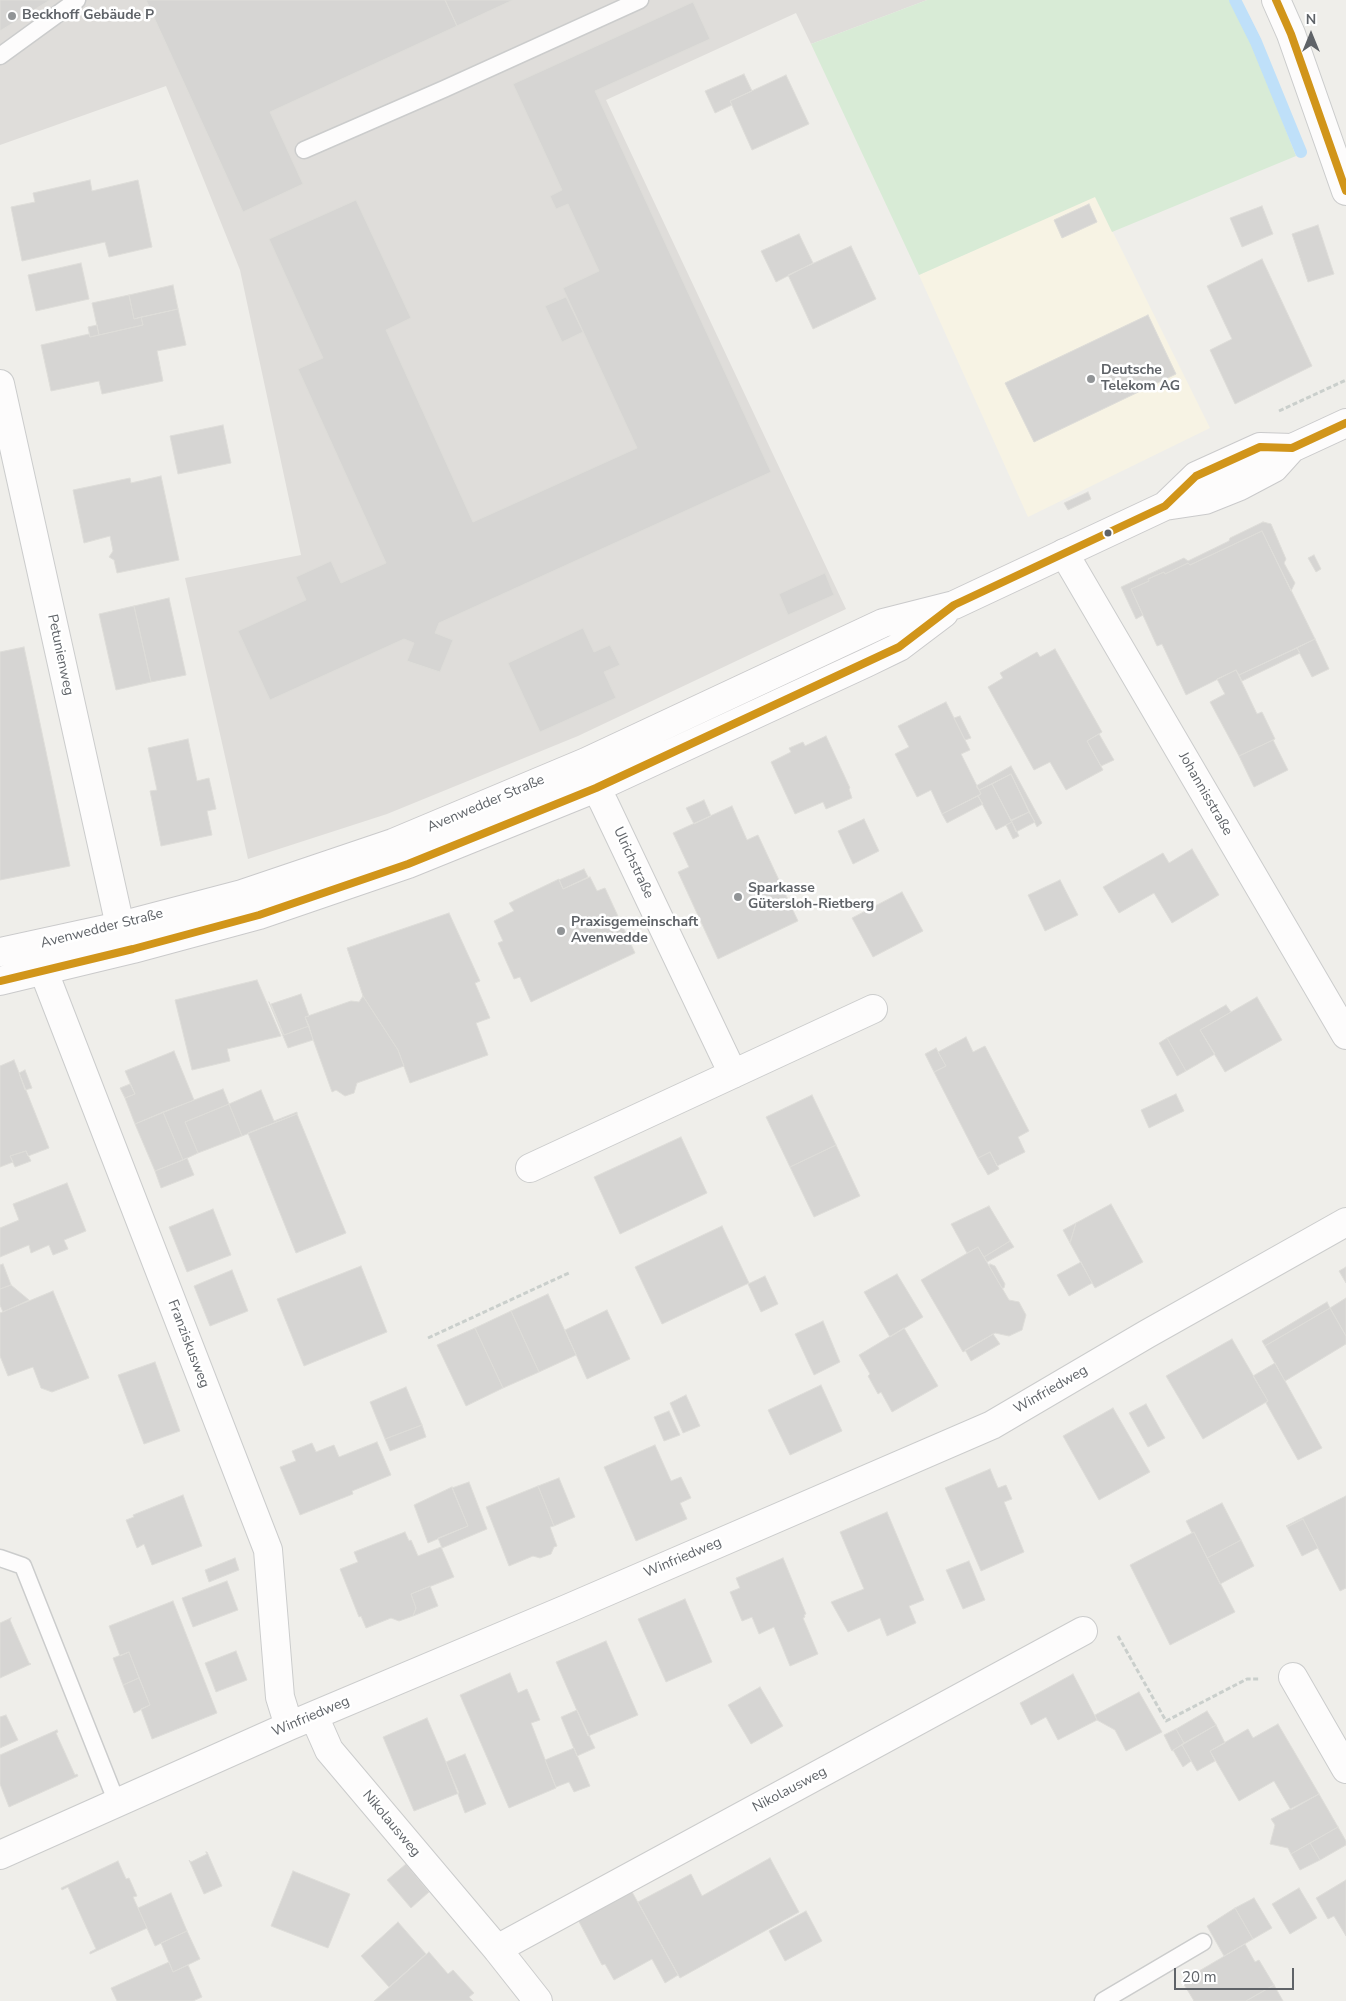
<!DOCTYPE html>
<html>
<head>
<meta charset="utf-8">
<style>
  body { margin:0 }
  #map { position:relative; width:1346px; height:2001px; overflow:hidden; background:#efeeea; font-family:"Nunito Sans",sans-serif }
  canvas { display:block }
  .north { position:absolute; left:1286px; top:10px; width:50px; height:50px; -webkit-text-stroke:4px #fff; paint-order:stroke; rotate:0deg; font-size:14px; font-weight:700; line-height:20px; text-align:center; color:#5f6368 }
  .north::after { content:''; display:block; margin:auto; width:18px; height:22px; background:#5f6368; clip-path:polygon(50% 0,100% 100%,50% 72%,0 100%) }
  .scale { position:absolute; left:1174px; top:1968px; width:120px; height:22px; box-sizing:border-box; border:2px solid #5f6368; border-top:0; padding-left:6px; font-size:15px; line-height:18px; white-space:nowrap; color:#5f6368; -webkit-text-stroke:4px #fff; paint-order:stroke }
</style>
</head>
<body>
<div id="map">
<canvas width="1346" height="2001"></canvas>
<div class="north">N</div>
<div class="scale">20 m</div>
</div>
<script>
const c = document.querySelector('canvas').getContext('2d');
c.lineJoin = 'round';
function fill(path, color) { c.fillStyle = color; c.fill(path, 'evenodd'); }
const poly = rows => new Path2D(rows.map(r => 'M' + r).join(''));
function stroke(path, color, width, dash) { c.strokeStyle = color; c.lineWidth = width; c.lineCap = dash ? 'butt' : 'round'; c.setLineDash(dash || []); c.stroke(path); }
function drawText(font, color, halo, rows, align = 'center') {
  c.font = font + ' "Nunito Sans",sans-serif'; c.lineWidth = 5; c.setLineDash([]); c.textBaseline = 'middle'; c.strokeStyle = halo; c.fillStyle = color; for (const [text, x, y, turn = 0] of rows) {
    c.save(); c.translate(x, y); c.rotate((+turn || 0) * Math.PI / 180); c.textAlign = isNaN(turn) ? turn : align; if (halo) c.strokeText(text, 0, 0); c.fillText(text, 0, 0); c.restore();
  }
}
const commercial = poly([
  [1095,196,1210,428,1028,517,919,275]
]);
const industrial = poly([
  [0,0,927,0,811,44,796,13,606,100,846,609,578,736,387,814,248,859,185,578,301,555,240,270,166,86,0,145]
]);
const green = poly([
  [927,0,1229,0,1251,41,1296,156,1112,232,1095,197,919,275,811,44]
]);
const stream = poly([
  [1235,0,1256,42,1301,152]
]);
const building = poly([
  [0,0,50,0,0,31,0,0],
  [146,0,445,0,457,26,270,112,303,184,243,212,146,0],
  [445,0,513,0,457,26,445,0],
  [693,2,710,39,595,91,771,472,439,623,435,633,453,640,440,672,407,661,414,643,404,639,270,700,238,631,306,600,296,577,331,561,341,583,386,563,298,369,323,358,269,239,356,200,411,318,386,330,473,522,637,448,563,288,599,271,568,204,556,209,550,196,562,190,513,84,693,2],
  [744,74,752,91,730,101,732,105,715,113,705,91,744,74],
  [786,75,809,124,752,150,730,101,786,75],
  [90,180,92,191,138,180,152,247,109,257,105,242,22,261,11,207,35,202,33,193,90,180],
  [1089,204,1097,222,1062,238,1054,220,1089,204],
  [1262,206,1273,234,1242,247,1230,218,1262,206],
  [1318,225,1334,274,1308,282,1292,234,1318,225],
  [799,234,813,263,776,282,761,251,799,234],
  [851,246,876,299,813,329,788,275,851,246],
  [1262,259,1312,366,1235,404,1210,350,1232,339,1207,286,1262,259],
  [81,263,89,299,36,311,28,275,81,263],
  [173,285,178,309,134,319,129,295,173,285],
  [129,295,134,319,141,317,143,325,99,335,92,303,129,295],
  [566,297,583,332,562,342,545,306,566,297],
  [178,309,186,345,157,351,163,381,102,394,99,381,51,391,41,345,89,334,90,337,143,325,141,317,178,309],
  [1148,315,1176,374,1034,442,1005,383,1148,315],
  [97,325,99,335,90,337,88,327,97,325],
  [223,425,231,463,178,474,170,436,223,425],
  [161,476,179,560,117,573,114,560,109,557,113,551,110,536,84,543,73,490,130,478,131,483,161,476],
  [1088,492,1091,499,1068,510,1064,503,1088,492],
  [1263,522,1271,524,1286,559,1284,563,1295,583,1291,591,1262,531,1190,565,1188,563,1165,574,1164,572,1148,579,1149,581,1131,589,1143,615,1136,619,1121,587,1184,558,1188,561,1229,541,1230,538,1263,522],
  [1262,531,1315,639,1239,675,1236,670,1186,695,1162,644,1157,646,1131,589,1149,581,1148,579,1164,572,1165,574,1188,563,1190,565,1262,531],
  [1314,555,1321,569,1316,572,1308,558,1314,555],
  [825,573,834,595,788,615,779,594,825,573],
  [169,598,186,675,151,682,134,606,169,598],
  [134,606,151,682,116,690,99,614,134,606],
  [583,628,594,652,610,645,620,665,604,672,616,698,540,732,508,663,583,628],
  [1315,639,1329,669,1312,677,1297,648,1315,639],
  [24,647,70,866,0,880,0,652,24,647],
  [1297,648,1300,653,1242,681,1239,675,1297,648],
  [1055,649,1102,732,1087,741,1103,770,1066,790,1050,762,1034,770,988,687,1003,678,1000,673,1037,652,1040,657,1055,649],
  [1236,670,1257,714,1262,712,1275,739,1239,756,1210,702,1225,694,1217,679,1236,670],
  [946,702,970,750,961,754,981,794,942,814,931,790,917,797,895,754,909,747,898,726,946,702],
  [960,716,971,738,965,740,954,718,960,716],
  [1099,734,1114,760,1101,766,1087,741,1099,734],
  [826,736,850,788,849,789,852,798,826,809,823,802,795,814,771,762,791,752,789,748,803,742,805,746,826,736],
  [188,739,197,781,209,778,216,809,207,811,212,835,161,846,150,791,157,790,148,748,188,739],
  [1273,740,1288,770,1254,787,1239,756,1273,740],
  [1011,766,1042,823,1037,827,1011,774,979,790,976,786,1011,766],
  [1011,774,1029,812,1011,821,992,784,1011,774],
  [992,784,1012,822,996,830,978,796,981,794,979,790,992,784],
  [978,796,983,804,947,823,942,814,978,796],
  [704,800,711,816,694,824,686,808,704,800],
  [732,806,747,840,758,835,798,921,718,959,678,872,689,867,673,833,732,806],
  [1029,812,1035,822,1016,832,1011,820,1029,812],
  [864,819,879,851,853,864,838,831,864,819],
  [1012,822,1019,836,1013,839,1006,825,1012,822],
  [1192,849,1219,895,1172,923,1154,893,1119,913,1103,887,1163,853,1169,863,1192,849],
  [584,869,588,877,563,889,559,880,584,869],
  [590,877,597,891,605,888,635,953,531,1002,520,977,514,979,498,943,503,941,494,921,514,911,509,903,559,879,563,889,590,877],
  [1060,880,1078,915,1045,931,1028,895,1060,880],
  [902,892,923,931,873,957,852,918,902,892],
  [449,913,480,981,475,983,490,1018,476,1023,488,1055,410,1083,398,1050,363,996,347,948,449,913],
  [257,980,281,1036,227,1049,230,1061,192,1070,175,1000,257,980],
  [301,994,309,1016,305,1017,309,1026,284,1035,271,1004,301,994],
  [363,996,398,1050,404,1066,357,1083,354,1093,345,1096,336,1090,332,1092,305,1017,351,1001,359,1002,363,996],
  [1257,997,1282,1040,1225,1072,1200,1030,1257,997],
  [269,1002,284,1035,309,1026,313,1040,288,1048,269,1002],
  [1226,1005,1231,1012,1200,1030,1215,1054,1186,1071,1167,1038,1226,1005],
  [966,1037,973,1052,985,1046,1029,1131,1018,1137,1025,1152,997,1166,990,1152,978,1158,934,1072,946,1066,938,1052,966,1037],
  [1167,1038,1186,1071,1177,1076,1159,1043,1167,1038],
  [936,1048,946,1066,934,1072,925,1054,936,1048],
  [174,1051,194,1100,135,1124,125,1098,135,1094,125,1071,174,1051],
  [14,1060,49,1148,28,1156,26,1151,10,1156,13,1162,0,1167,0,1066,14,1060],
  [25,1070,32,1088,25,1090,19,1073,25,1070],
  [130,1084,135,1094,125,1098,120,1088,130,1084],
  [223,1089,229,1104,185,1122,198,1153,183,1160,163,1112,223,1089],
  [261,1090,274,1121,297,1112,297,1114,242,1136,229,1104,261,1090],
  [1176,1094,1184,1111,1149,1128,1141,1110,1176,1094],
  [812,1095,836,1145,790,1167,766,1117,812,1095],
  [229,1104,242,1136,198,1153,185,1122,229,1104],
  [163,1112,183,1160,155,1171,135,1124,163,1112],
  [297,1114,346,1233,296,1253,248,1133,297,1114],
  [681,1137,707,1193,620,1234,594,1177,681,1137],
  [836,1145,860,1196,814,1217,790,1167,836,1145],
  [26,1151,31,1161,15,1167,10,1156,26,1151],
  [990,1152,999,1169,988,1175,978,1158,990,1152],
  [187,1158,194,1175,161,1188,155,1171,187,1158],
  [67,1183,86,1231,64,1240,68,1249,53,1255,49,1245,31,1253,29,1245,0,1257,0,1228,19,1220,13,1204,67,1183],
  [1111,1204,1143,1262,1095,1288,1070,1243,1076,1223,1111,1204],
  [989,1206,1010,1241,984,1257,978,1247,967,1253,951,1224,989,1206],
  [213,1209,231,1255,187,1272,169,1227,213,1209],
  [1076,1223,1070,1243,1063,1230,1076,1223],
  [722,1226,749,1283,662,1324,635,1267,722,1226],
  [1010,1241,1014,1247,987,1262,984,1257,1010,1241],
  [978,1247,1009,1300,1019,1302,1026,1315,1022,1330,1009,1336,995,1333,963,1352,921,1280,978,1247],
  [1081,1262,1092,1283,1069,1296,1057,1275,1081,1262],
  [3,1264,11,1285,0,1289,0,1265,3,1264],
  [990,1264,995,1266,1005,1284,1004,1288,1002,1288,989,1266,990,1264],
  [361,1266,387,1332,304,1366,277,1299,361,1266],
  [1346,1267,1346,1283,1339,1271,1346,1267],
  [232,1270,248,1311,210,1326,194,1286,232,1270],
  [897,1274,923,1317,890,1337,864,1292,897,1274],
  [765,1276,778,1304,761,1312,748,1284,765,1276],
  [11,1285,29,1300,3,1312,0,1305,0,1289,11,1285],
  [53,1291,89,1378,52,1392,41,1388,33,1367,8,1376,0,1356,0,1313,53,1291],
  [548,1294,576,1355,539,1372,511,1311,548,1294],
  [1346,1298,1346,1336,1330,1308,1346,1298],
  [1327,1302,1330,1308,1265,1346,1262,1341,1327,1302],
  [1330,1308,1346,1336,1346,1344,1285,1381,1265,1346,1330,1308],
  [607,1310,630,1359,587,1379,565,1330,607,1310],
  [511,1311,539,1372,503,1388,475,1328,511,1311],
  [823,1321,840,1362,814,1375,795,1334,823,1321],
  [475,1328,503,1388,466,1406,437,1345,475,1328],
  [904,1328,938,1386,892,1412,881,1392,878,1394,868,1376,870,1374,859,1355,904,1328],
  [993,1334,1000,1344,971,1361,965,1350,993,1334],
  [1232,1339,1268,1401,1203,1439,1166,1376,1232,1339],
  [155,1362,180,1431,144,1444,118,1375,155,1362],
  [1275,1363,1322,1448,1298,1460,1266,1403,1268,1401,1253,1376,1275,1363],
  [821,1385,842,1431,790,1455,768,1410,821,1385],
  [406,1387,422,1425,385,1439,370,1402,406,1387],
  [686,1395,700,1426,683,1433,670,1403,686,1395],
  [1146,1404,1165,1438,1148,1447,1129,1413,1146,1404],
  [1113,1408,1150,1472,1099,1500,1063,1436,1113,1408],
  [669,1411,680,1435,664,1441,654,1417,669,1411],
  [422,1425,426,1437,390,1451,385,1439,422,1425],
  [377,1442,391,1475,352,1491,353,1494,300,1515,280,1467,296,1461,292,1451,312,1443,316,1452,334,1445,339,1457,377,1442],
  [655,1445,671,1481,681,1477,691,1498,680,1503,687,1519,636,1541,604,1467,655,1445],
  [990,1469,998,1488,1006,1485,1012,1499,1004,1502,1024,1552,981,1571,945,1488,990,1469],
  [559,1478,575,1517,554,1526,538,1486,559,1478],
  [469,1482,487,1529,442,1548,438,1538,468,1526,452,1488,469,1482],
  [538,1486,554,1526,550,1527,557,1546,554,1547,551,1554,540,1558,533,1556,509,1566,486,1507,538,1486],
  [452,1487,468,1526,428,1543,414,1505,452,1487],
  [183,1495,202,1546,152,1565,144,1544,137,1548,126,1520,134,1517,133,1515,183,1495],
  [1346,1496,1346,1588,1340,1591,1303,1519,1287,1527,1286,1526,1346,1496],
  [1222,1503,1241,1540,1207,1558,1194,1532,1192,1533,1186,1521,1222,1503],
  [887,1512,924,1600,909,1606,916,1623,887,1636,880,1618,848,1632,831,1602,864,1589,840,1532,887,1512],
  [1303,1519,1318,1548,1302,1556,1287,1527,1303,1519],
  [405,1532,409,1541,411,1540,418,1556,441,1547,454,1577,411,1594,416,1608,413,1616,399,1621,391,1618,366,1628,361,1616,359,1617,340,1569,358,1562,354,1552,405,1532],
  [1194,1532,1235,1612,1170,1645,1130,1565,1194,1532],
  [1241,1540,1254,1566,1220,1584,1207,1558,1241,1540],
  [235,1558,239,1570,209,1582,205,1570,235,1558],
  [783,1558,806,1614,804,1615,805,1617,803,1618,818,1654,790,1666,774,1627,759,1634,752,1617,742,1621,730,1592,740,1588,736,1578,783,1558],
  [969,1561,985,1600,963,1609,946,1570,969,1561],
  [227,1581,238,1610,193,1627,182,1598,227,1581],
  [430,1586,438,1606,413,1616,416,1608,411,1594,430,1586],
  [685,1599,712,1662,666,1682,638,1619,685,1599],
  [173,1601,217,1713,152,1739,141,1709,150,1705,129,1652,120,1656,109,1626,173,1601],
  [11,1618,10,1620,29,1663,31,1664,0,1678,0,1623,11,1618],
  [606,1641,638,1715,588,1736,556,1662,606,1641],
  [236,1651,247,1680,216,1692,205,1663,236,1651],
  [129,1652,139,1678,123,1685,113,1658,129,1652],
  [510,1673,518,1693,527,1689,540,1720,531,1723,556,1788,509,1808,460,1695,510,1673],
  [1073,1674,1097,1720,1058,1740,1046,1717,1031,1725,1020,1703,1073,1674],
  [139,1678,150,1705,134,1713,123,1685,139,1678],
  [760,1687,783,1726,751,1744,728,1705,760,1687],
  [1139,1692,1162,1732,1126,1751,1115,1730,1097,1720,1095,1715,1139,1692],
  [577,1710,595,1748,577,1756,561,1717,577,1710],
  [1207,1711,1216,1725,1184,1743,1176,1729,1207,1711],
  [6,1715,18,1740,0,1748,0,1717,6,1715],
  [427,1718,459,1793,414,1811,383,1737,427,1718],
  [1278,1724,1319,1794,1291,1810,1274,1781,1239,1801,1210,1751,1248,1729,1253,1738,1278,1724],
  [1216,1725,1225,1743,1210,1751,1215,1761,1197,1771,1182,1745,1216,1725],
  [1176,1729,1184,1743,1172,1751,1164,1735,1176,1729],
  [57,1730,58,1732,56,1733,75,1775,77,1774,78,1776,9,1807,0,1784,0,1755,57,1730],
  [1182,1745,1191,1761,1183,1767,1173,1750,1182,1745],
  [574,1748,590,1786,574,1792,569,1782,556,1787,545,1760,574,1748],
  [465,1754,486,1804,465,1813,446,1762,465,1754],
  [1319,1794,1338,1827,1291,1854,1288,1848,1270,1844,1275,1825,1271,1819,1319,1794],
  [1338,1827,1346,1841,1346,1845,1320,1860,1310,1843,1338,1827],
  [1310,1843,1320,1860,1300,1870,1291,1854,1310,1843],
  [206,1852,207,1852,222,1886,204,1894,189,1860,191,1862,207,1854,206,1852],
  [770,1858,799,1912,680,1978,638,1902,691,1874,702,1896,770,1858],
  [118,1861,126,1879,129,1878,137,1896,133,1897,147,1928,90,1954,90,1952,96,1949,68,1887,62,1890,61,1888,118,1861],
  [406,1864,429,1892,411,1908,387,1880,406,1864],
  [293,1871,350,1894,328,1948,271,1926,293,1871],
  [1346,1880,1346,1936,1334,1916,1328,1919,1316,1898,1346,1880],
  [1299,1888,1317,1918,1290,1934,1272,1904,1299,1888],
  [631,1890,678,1975,665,1983,652,1959,614,1980,605,1964,602,1965,577,1918,631,1890],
  [171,1893,187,1931,155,1946,138,1908,171,1893],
  [1254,1898,1272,1928,1253,1939,1235,1908,1254,1898],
  [1235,1908,1253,1939,1224,1956,1207,1926,1235,1908],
  [806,1911,822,1941,785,1961,769,1931,806,1911],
  [398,1922,426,1954,389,1987,361,1956,398,1922],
  [187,1931,200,1959,173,1972,161,1943,187,1931],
  [1245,1944,1255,1962,1259,1960,1274,1985,1246,2001,1194,2001,1182,1981,1245,1944],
  [429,1952,448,1974,453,1970,474,1993,469,1997,473,2001,374,2001,429,1952],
  [169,1962,173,1972,188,1965,202,1997,193,2001,117,2001,111,1988,169,1962],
  [1274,1985,1283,2001,1246,2001,1274,1985]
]);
const path = poly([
  [1279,411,1346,380],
  [428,1338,571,1272],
  [1118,1636,1166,1721,1247,1679,1259,1679]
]);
const service = poly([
  [0,56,77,0],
  [304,150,444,89,640,0],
  [0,1558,23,1566,117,1803],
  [1103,2001,1203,1942]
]);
const minor = poly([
  [1276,0,1291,34,1346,191],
  [0,384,120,926],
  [1064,553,1346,1035],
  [596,788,604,803,733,1074],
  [44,972,268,1550,280,1697,289,1726],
  [530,1168,873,1009],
  [1293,1677,1346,1769],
  [314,1716,329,1750,497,1949,538,2001],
  [0,1855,289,1726,569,1608,992,1425,1147,1334,1346,1222],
  [497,1949,1083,1631]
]);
const secondary = poly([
  [1165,506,1196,476,1260,447,1292,448],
  [0,952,120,926,242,894,393,843,586,762,883,623,954,605,1165,506,1205,500,1240,486,1274,468,1292,448,1346,423],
  [0,981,133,949,259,915,408,864,596,788,866,663,899,647,944,613]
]);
const bus1 = poly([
  [1276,0,1291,34,1346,191],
  [0,981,133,949,259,915,408,864,596,788,899,647,954,605,1165,506,1196,476,1260,447,1292,448,1346,423]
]);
const markers = [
  [12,16,5,"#919496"],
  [1091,379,5,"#919496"],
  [1108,533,4.5,"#5f6368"],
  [738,897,5,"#919496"],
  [561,931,5,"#919496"]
];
const poiNames = [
  ["Beckhoff Gebäude P",22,16],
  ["Deutsche",1101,371],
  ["Telekom AG",1101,387],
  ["Sparkasse",748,889],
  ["Gütersloh-Rietberg",748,905],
  ["Praxisgemeinschaft",571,923],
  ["Avenwedde",571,939]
];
const streetNames = [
  ["Petunienweg",60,655,78],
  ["Johannisstraße",1205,794,60],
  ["Avenwedder Straße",486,804,-23],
  ["Ulrichstraße",633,863,65],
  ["Avenwedder Straße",102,929,-14],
  ["Franziskusweg",188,1344,69],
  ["Winfriedweg",1051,1390,-30],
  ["Winfriedweg",683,1558,-23],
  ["Winfriedweg",311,1717,-23],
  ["Nikolausweg",790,1790,-28],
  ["Nikolausweg",391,1824,50]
];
fill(commercial, '#f7f3e4');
fill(industrial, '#dfddda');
fill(green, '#d8ebd6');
stroke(stream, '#bfe0f9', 12);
fill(building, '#d6d5d3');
stroke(building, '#deddd9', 1);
stroke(service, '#cbcccc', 19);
stroke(minor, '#cbcccc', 30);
stroke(secondary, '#cacacb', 30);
stroke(path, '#cacfcc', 3, [5, 2.5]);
stroke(service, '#fdfcfc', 16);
stroke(minor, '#fdfcfc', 28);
stroke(secondary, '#fdfcfc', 28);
stroke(bus1, '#d1951a', 8);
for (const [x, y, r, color] of markers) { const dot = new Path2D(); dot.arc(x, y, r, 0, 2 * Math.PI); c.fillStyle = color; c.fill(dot); stroke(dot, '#fff', 2); }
drawText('bold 14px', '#5f6368', '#fff', poiNames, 'left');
drawText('14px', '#5f6368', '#fff', streetNames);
</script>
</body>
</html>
